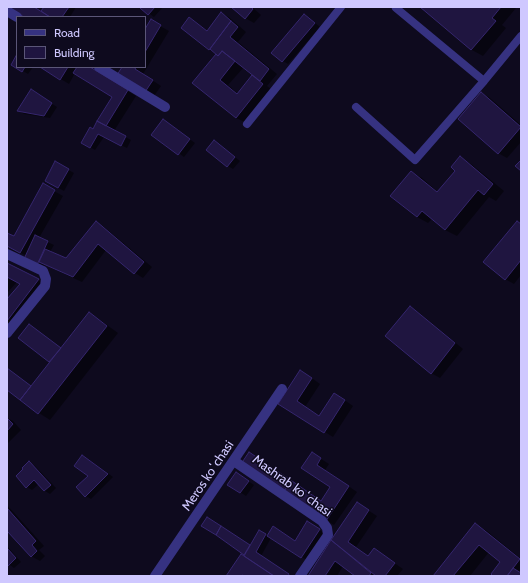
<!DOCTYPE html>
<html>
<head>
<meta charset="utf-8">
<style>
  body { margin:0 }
  #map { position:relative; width:528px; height:583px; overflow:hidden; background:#0e0a1e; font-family:Cabin,sans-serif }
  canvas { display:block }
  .frame { position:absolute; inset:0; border:8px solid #cfc8ff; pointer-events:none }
  .legend { position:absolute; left:16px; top:16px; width:130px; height:52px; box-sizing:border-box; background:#0e0a1e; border:1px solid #5b5678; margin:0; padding:5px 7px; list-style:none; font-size:12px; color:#cfc8ff }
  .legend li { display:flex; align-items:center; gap:8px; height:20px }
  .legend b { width:20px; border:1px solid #5b5678 }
</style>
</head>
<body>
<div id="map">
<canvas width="528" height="583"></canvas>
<div class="frame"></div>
<ul class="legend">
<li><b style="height:5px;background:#363281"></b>Road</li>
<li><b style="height:11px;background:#1f1540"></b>Building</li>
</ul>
</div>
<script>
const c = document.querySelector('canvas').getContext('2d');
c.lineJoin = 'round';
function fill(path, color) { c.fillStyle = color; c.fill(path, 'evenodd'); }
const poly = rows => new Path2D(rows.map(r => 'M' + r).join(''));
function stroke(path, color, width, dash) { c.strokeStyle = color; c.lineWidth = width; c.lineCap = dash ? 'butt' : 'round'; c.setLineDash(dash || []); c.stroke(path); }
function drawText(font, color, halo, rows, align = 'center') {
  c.font = font + ' Cabin,sans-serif'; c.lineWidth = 3; c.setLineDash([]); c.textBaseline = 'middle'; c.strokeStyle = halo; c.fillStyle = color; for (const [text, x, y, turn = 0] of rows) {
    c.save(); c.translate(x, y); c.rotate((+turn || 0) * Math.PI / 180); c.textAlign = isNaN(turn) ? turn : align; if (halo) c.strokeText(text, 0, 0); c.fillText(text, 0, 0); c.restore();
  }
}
const shadow = poly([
  [33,7,42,12,45,7,76,7,70,17,26,17],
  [140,7,163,7,154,17],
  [233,7,252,7,261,15,254,23,245,18],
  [422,7,515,7,516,8,502,25,506,28,483,56,472,50],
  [222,13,230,18,246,32,238,42,277,74,267,86,271,89,245,122,236,118,194,83,217,54,209,49,190,18,208,31],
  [244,67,254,75,238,94,228,85],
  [309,18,320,27,288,64,283,61],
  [151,21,169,31,143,74,161,86,154,96,146,91,123,67,145,67,145,31],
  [17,56,17,67,33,67,28,74,12,64],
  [41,67,89,67,136,96,114,131,131,140,127,148,104,137,95,150,82,142,94,130,113,96,75,73,69,84],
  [481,93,490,98,521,125,521,142,507,158,498,153],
  [37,94,57,107,50,118,24,114,19,111],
  [163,120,195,143,184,157,153,134],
  [219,145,240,161,233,169,228,166],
  [460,158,471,164,504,191,496,201,489,197,457,236,445,230,432,219,428,223,417,217,411,172,422,178,438,192,456,170],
  [56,163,74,173,64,191,46,181],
  [43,185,63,196,39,238,54,245,50,252,67,259,96,222,104,227,152,267,143,278,135,273,106,250,82,282,45,265,43,267,27,256,7,246,7,234,14,237],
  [521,224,521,275,514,284,505,279],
  [7,264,50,286,12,335,7,332,7,301,21,284,17,282,7,293],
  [410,307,418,312,463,349,440,378,431,373],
  [89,313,100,320,118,333,50,420,39,413,7,388,7,368,31,387,51,362,20,337,30,325,61,349],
  [309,376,320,384,305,407,320,416,343,399,353,406,333,437,280,404],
  [7,418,13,421,21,430,7,444],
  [312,453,329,464,325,470,357,492,334,525,326,520,255,457,322,501,332,487,303,467],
  [88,459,113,477,91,499,86,496,90,476],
  [29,462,35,466,56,488,50,494,45,491,39,484,32,490,27,487],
  [242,477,254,485,246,496,240,492],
  [357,503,377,516,356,547,369,557,374,549,403,569,397,576,356,576,343,566,337,576,309,576],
  [7,505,44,546,39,550,45,556,40,561,31,556,7,530],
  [475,525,487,531,521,559,521,576,494,576,502,562,489,552,470,576,434,576],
  [316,528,328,535,310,562,271,538,261,556,292,576,228,576,246,555,216,534,227,530,250,546,259,531,268,536,296,542],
  [7,546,21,562,14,568,7,563]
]);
const building = poly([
  [8,7,34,7,50,17,24,17,8,7],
  [44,7,69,7,62,17,50,17,41,11,44,7],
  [141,7,155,7,148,15,140,8,141,7],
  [231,7,251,7,253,9,245,19,231,7],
  [420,7,501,7,492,18,496,21,471,50,420,7],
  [221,12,231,21,209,50,181,28,189,17,207,31,221,12],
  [304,14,315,23,282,62,271,53,304,14],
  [151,19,161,25,145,52,145,29,151,19],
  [231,21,238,27,230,37,269,69,260,81,222,51,218,56,210,49,231,21],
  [222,51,235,61,220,80,237,94,252,75,263,84,236,118,192,83,216,54,218,56,222,51],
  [17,54,17,67,25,67,22,72,11,65,17,54],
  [40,67,68,67,60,80,40,67],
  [77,67,90,67,128,90,106,126,97,121,112,97,73,73,77,67],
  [122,67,136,67,135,69,153,80,145,92,117,75,122,67],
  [31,89,52,103,44,116,17,111,31,89],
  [481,92,521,127,498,154,458,119,481,92],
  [163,119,190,139,178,155,151,135,163,119],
  [97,121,126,136,121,146,98,134,90,148,81,143,90,127,93,129,97,121],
  [214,140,235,157,227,167,206,150,214,140],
  [460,156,493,184,484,195,478,190,445,230,422,211,417,217,390,196,411,171,437,192,455,171,451,167,460,156],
  [521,160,521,171,515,166,521,160],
  [55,161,69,169,58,188,45,181,55,161],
  [43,183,55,190,20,253,7,246,7,233,14,236,43,183],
  [96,221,144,262,134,274,98,244,73,277,39,262,45,249,66,258,96,221],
  [517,221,521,224,521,260,505,280,483,262,517,221],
  [35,235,48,241,37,265,24,259,35,235],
  [7,263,39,279,7,321,7,299,20,284,7,277,7,263],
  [410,306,455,343,431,374,385,336,410,306],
  [89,312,107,326,38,414,20,400,89,312],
  [29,324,61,348,49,362,18,338,29,324],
  [7,368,31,386,20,400,7,390,7,368],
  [300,370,312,378,297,401,319,416,334,393,345,400,324,433,278,404,300,370],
  [7,418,13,424,7,431,7,418],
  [249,452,292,481,283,492,241,464,249,452],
  [312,452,321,458,317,465,349,486,326,521,283,492,292,481,321,501,330,487,301,468,312,452],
  [82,455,108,474,85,497,76,487,88,476,74,466,82,455],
  [29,461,51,485,44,491,34,480,26,488,16,476,23,469,22,468,29,461],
  [236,472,249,481,240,493,227,485,236,472],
  [357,502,369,510,348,542,368,556,374,548,395,563,385,576,376,576,331,540,357,502],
  [7,508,36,541,32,545,37,551,31,557,7,531,7,508],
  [207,517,221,526,216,535,201,526,207,517],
  [307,521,320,529,301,558,267,536,273,526,295,541,307,521],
  [475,523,520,559,507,576,493,576,491,574,500,562,479,545,453,576,433,576,475,523],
  [221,526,250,545,244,555,216,535,221,526],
  [259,530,266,534,256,552,289,574,288,576,274,576,244,556,259,530],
  [331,540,371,573,369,576,355,576,335,561,325,576,308,576,331,540],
  [7,548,16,558,8,566,7,565,7,548],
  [241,554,274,576,244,576,242,575,241,576,226,576,241,554],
  [513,568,521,573,521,576,507,576,513,568]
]);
const lane = poly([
  [396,8,484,81,521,36],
  [356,107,415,160,484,81],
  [247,124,341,7]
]);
const street = poly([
  [7,11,17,17],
  [99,67,165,107],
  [7,254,43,271,46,279,45,286,7,333],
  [234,461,322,521,327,528,328,535,300,576],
  [155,576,282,389]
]);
const streetNames = [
  ["Meros koʻchasi",208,476,-56],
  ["Mashrab koʻchasi",292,486,36]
];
fill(shadow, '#0007');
fill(building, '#1f1540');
stroke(building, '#35266e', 1);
stroke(lane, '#363281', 8);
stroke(street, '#363281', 10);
drawText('13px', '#cfc8ff', '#0e0a1e', streetNames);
</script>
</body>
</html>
